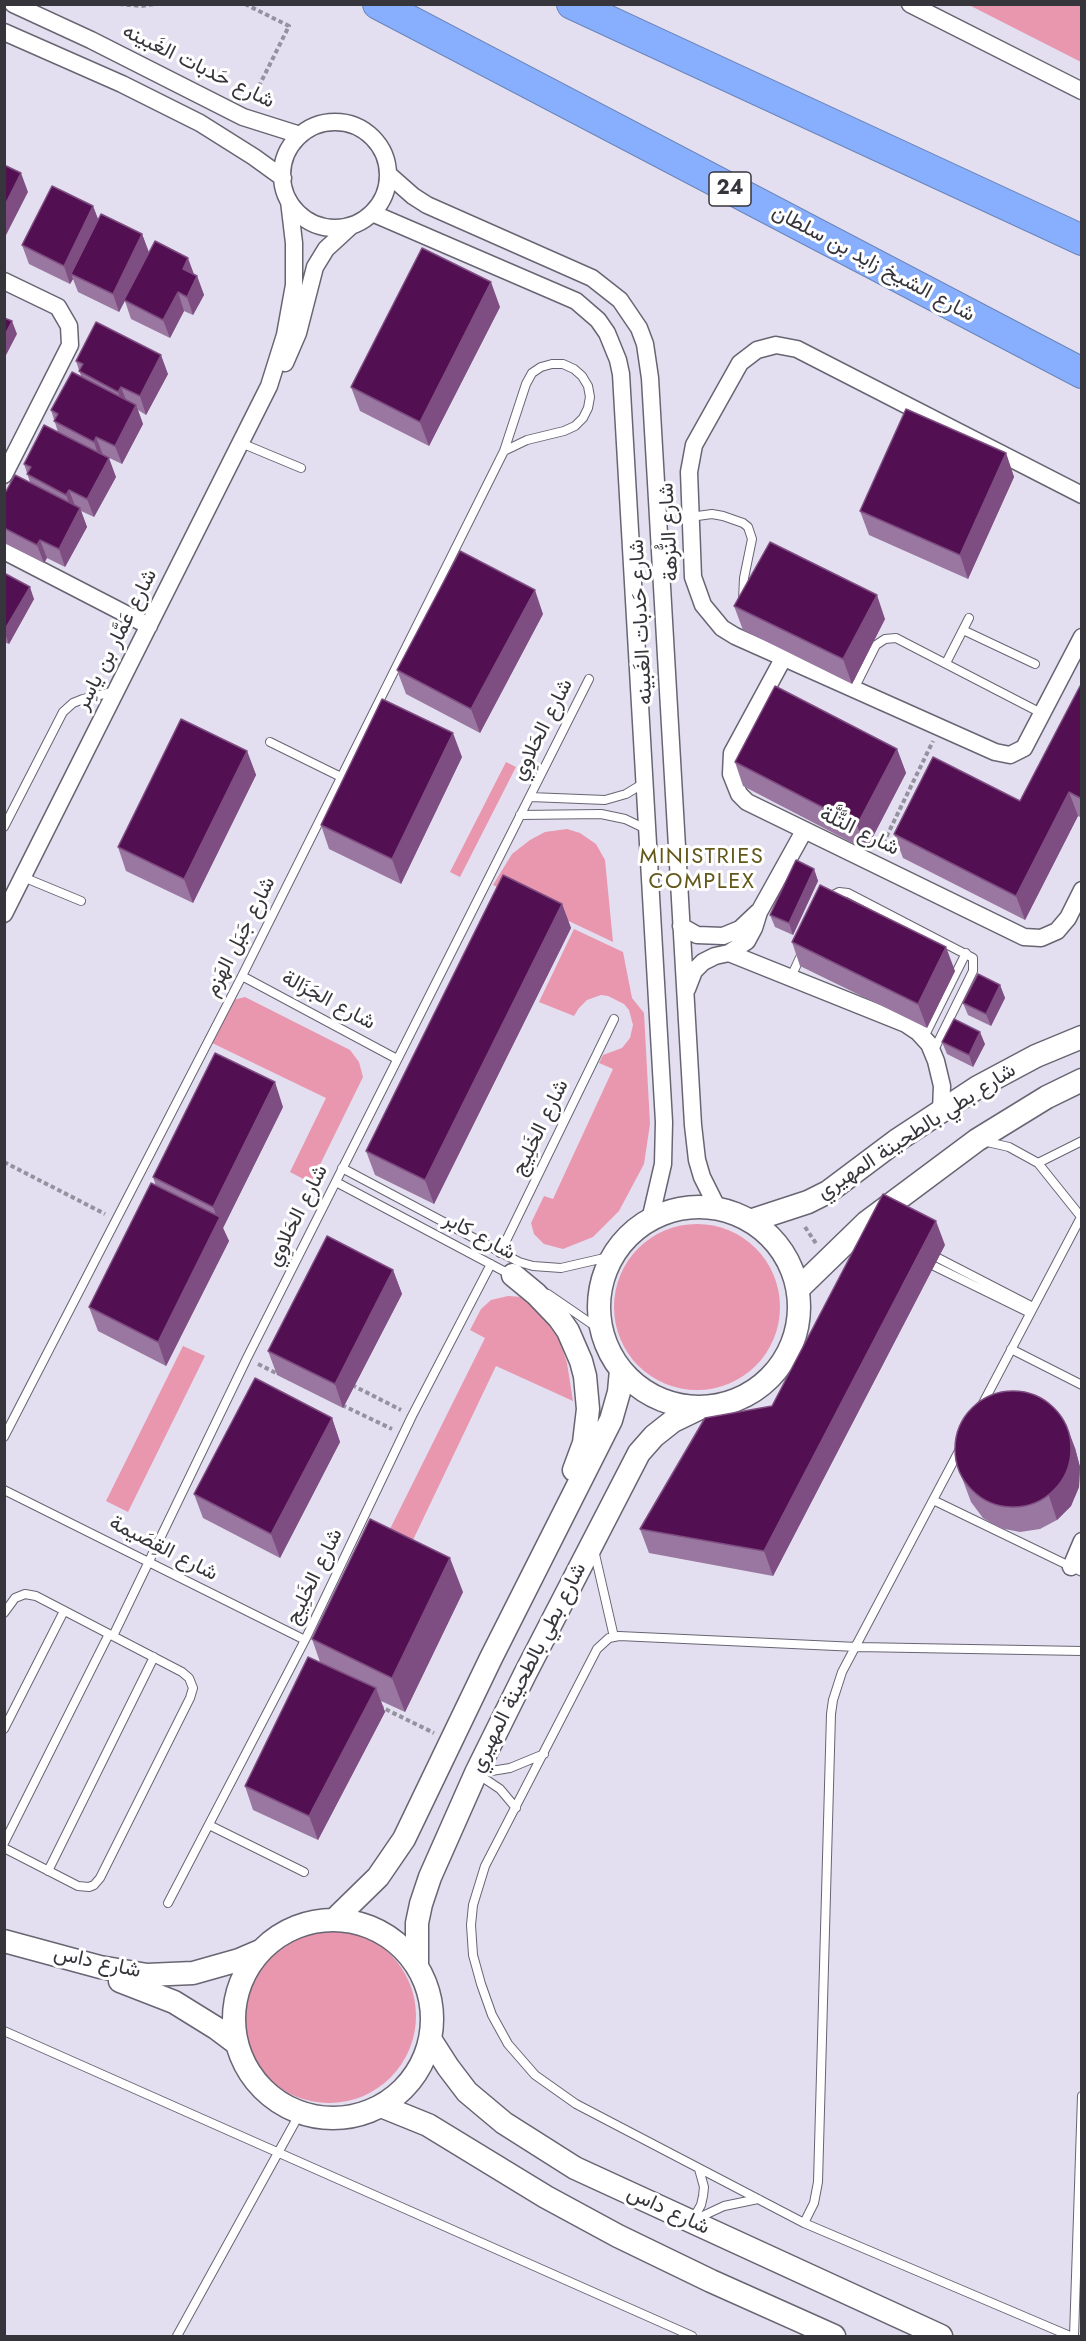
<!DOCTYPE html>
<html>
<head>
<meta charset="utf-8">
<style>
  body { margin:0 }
  #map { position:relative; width:1086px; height:2341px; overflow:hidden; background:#e3dff0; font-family:Jost,sans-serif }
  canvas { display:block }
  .frame { position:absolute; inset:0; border:6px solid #36353b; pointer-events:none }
</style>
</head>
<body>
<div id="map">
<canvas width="1086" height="2341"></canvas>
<div class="frame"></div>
</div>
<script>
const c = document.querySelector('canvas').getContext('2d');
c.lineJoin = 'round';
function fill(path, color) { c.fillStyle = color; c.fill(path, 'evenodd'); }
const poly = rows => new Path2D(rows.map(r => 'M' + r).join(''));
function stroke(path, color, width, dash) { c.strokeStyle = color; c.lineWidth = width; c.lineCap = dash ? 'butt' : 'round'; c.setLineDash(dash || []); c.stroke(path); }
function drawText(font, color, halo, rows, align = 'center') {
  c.font = font + ' Jost,Vazirmatn,sans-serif'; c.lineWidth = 6; c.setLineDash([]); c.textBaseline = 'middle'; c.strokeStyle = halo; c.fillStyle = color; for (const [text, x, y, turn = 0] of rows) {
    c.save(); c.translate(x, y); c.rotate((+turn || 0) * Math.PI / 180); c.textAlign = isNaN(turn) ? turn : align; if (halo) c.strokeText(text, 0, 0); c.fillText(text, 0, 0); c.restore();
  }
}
const green = poly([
  [969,5,1081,5,1081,62],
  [506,762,516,767,460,877,450,872],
  [567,829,580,833,596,844,605,860,613,942,493,885,512,854,530,840,545,832],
  [574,929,623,952,632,998,644,1013,650,1124,644,1164,619,1211,593,1237,563,1249,544,1244,534,1234,531,1223,544,1196,553,1199,613,1069,599,1063,603,1055,622,1048,630,1038,633,1025,629,1010,624,1004,608,996,601,995,587,1000,579,1008,574,1016,539,1002],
  [245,997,350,1050,359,1062,363,1077,311,1183,290,1172,326,1098,210,1042,233,1000],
  '614 1307a83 83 0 1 1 166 0a83 83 0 1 1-166 0Z',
  [508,1296,522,1297,534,1305,547,1319,560,1341,567,1363,573,1401,496,1366,413,1540,390,1529,485,1338,470,1330,481,1309,491,1300],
  [183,1346,205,1356,128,1512,106,1501],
  '242 2016a87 87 0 1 1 174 0a87 87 0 1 1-174 0Z'
]);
const path = poly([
  [119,4,141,6,155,4],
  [245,4,289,26,251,102],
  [880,850,933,741],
  [4,1162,105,1214],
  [805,1227,817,1245],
  [258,1364,278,1374],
  [352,1385,401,1410],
  [342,1405,392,1429],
  [379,1706,434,1733]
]);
const lane = poly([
  [552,364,563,364,574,369,582,376,588,386,590,397,588,408,583,418,575,426,564,431,527,440,504,451,526,384,532,373,541,367,552,364],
  [241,443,301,468],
  [690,517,712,514,723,516,743,523,748,527,752,539,744,578,743,601],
  [963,630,1035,664],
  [946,663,969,618],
  [854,689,876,645,885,639,896,638,1043,714],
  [270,742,341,777],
  [530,797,605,800,626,794,644,783],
  [520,815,601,814,625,819,646,829],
  [4,827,63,712,73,703,83,699,116,691],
  [23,877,81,901],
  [827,898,839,892,848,893,973,958,973,971,933,1052],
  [242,976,397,1059],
  [791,977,803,951],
  [924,1037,966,953],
  [983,1141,1009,1147,1038,1163,1082,1218],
  [1038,1163,1082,1141],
  [342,1168,519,1262,533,1266,561,1268,613,1256],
  [336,1182,513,1276],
  [500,1253,614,1019],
  [938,1258,1033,1307],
  [934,1266,1030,1313],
  [548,1294,602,1331],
  [1011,1349,1082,1385],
  [982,1405,1081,1217],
  [4,1437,242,976,504,451],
  [4,1490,305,1640],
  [933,1500,1082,1572],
  [594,1550,614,1637],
  [4,1613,15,1598,25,1594,36,1596,182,1672,189,1678,193,1688,190,1698,100,1878,94,1885,89,1887,78,1886,4,1848],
  [113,1636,247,1358,589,679],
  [4,1729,64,1611],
  [476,1773,500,1789,516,1808],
  [479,1773,510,1768,544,1754],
  [209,1825,304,1872],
  [4,1843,109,1634],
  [48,1871,154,1657],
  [168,1903,305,1640,412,1416,491,1264],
  [4,2031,692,2336],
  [693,2219,701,2205,703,2196,704,2187,699,2169],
  [694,2220,724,2206,758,2199],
  [804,2223,814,2203,818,2182,831,1714,833,1700,842,1672,960,1449],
  [177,2336,300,2113],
  [1070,2336,804,2223,576,2104,535,2075,508,2044,492,2015,481,1984,473,1955,471,1925,473,1905,485,1866,597,1649,609,1638,619,1636,857,1647,1082,1651],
  [1074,2336,1082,2096]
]);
const street = poly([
  [13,4,91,40,243,117,300,135],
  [910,4,1082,91],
  [4,32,122,84,200,123,254,157,283,178],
  '282 175a53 53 0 1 1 106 0a53 53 0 1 1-106 0Z',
  [388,174,413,196,427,205,592,278,620,300,639,328,645,344,650,378,693,1125,697,1160,702,1177,718,1209],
  [372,213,576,301,598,320,607,333,618,360,621,374,664,1122,663,1164,650,1220],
  [4,281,58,307,69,326,70,345,4,475],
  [285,363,298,333,315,267,326,249,351,226],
  [1082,495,797,349,776,345,757,350,740,363,694,445,689,472,693,577,703,605,722,628,735,636,995,752,1010,755,1024,748,1082,637],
  [4,551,149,626],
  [784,657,732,753,731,774,739,794,747,802,1024,937,1041,938,1057,931,1068,918,1082,890],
  [4,914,269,386,285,335,294,285,294,243,289,201],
  [681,926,697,935,723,936,740,929,758,912],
  [729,953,906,1024,918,1032,929,1044,936,1061,942,1086,941,1111],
  [687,989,694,971,703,962,715,956,729,953,747,941,754,928,759,912,804,831],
  [1071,1567,1082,1541]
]);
const secondary = poly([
  '599 1307a100 100 0 1 1 200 0a100 100 0 1 1-200 0Z',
  [750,1221,808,1202,828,1192,896,1141,978,1087,1036,1056,1082,1037],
  [513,1275,536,1294,559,1318,568,1331,581,1361,585,1376,588,1409,584,1443,574,1470],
  [798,1289,867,1222,977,1140,1047,1097,1082,1080],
  '234 2019a99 99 0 1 1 198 0a99 99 0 1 1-198 0Z',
  [334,1920,378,1877,404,1839,491,1658,611,1420,619,1392,621,1370],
  [4,1941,100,1967,147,1975,193,1973,239,1960,260,1951],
  [417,1966,417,1923,421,1904,430,1877,476,1773,525,1674,639,1453,654,1436,673,1421,702,1407],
  [120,1981,174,2002,216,2028,236,2043],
  [430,2039,448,2067,467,2092,504,2123,575,2168,941,2336],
  [381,2106,428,2125,546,2197,618,2236,711,2281,834,2336]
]);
const highway = poly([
  [378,4,1082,373],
  [572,4,1082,240]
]);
const wall = poly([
  [93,206,98,220,142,234,149,252,197,276,204,295,193,315,184,311,170,338,131,319,125,301,119,312,78,292,73,279,70,284,29,264,22,245],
  [500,307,429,446,360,411,351,387],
  [76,361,168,374,146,415,138,410,143,424,122,464,103,455,116,477,94,517,81,511,87,527,65,567,47,558,44,563,4,543,4,495,30,482,24,464,58,432,51,410,81,376],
  [1006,453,1014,477,968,579,869,535,860,511],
  [4,573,34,599,9,644,4,642],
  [734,606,885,619,852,684,743,630],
  [543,614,480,733,406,694,397,670],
  [1082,686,1082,818,1078,816,1025,920,903,858,894,834,1020,801],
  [897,749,906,773,866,850,743,786,735,762],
  [247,751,256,775,193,903,126,871,118,847],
  [462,757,401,884,329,849,321,825],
  [814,869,818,881,793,935,775,927,770,915],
  [562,904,571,928,434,1204,375,1175,366,1151],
  [792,942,955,971,927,1028,800,966],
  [1000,985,1005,998,991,1026,968,1015,963,1003],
  [942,1042,985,1044,973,1067,947,1054],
  [283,1107,223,1228,229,1241,166,1366,98,1331,89,1307,156,1186,153,1177],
  [945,1245,773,1576,649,1553,640,1529],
  [393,1270,402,1294,343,1408,277,1375,268,1351],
  [332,1418,340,1442,280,1558,203,1518,194,1494],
  [1075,1448,1080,1467,1079,1487,1071,1506,1057,1520,1040,1529,1020,1532,1000,1528,983,1518,971,1502,955,1459],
  [463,1592,405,1712,381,1701,385,1712,318,1840,253,1810,245,1786,320,1662,312,1639]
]);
const shadedWall = poly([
  [21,173,28,192,4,239,4,207],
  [93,206,100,224,71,274,73,279,70,284,64,266],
  [142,234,149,253,119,312,113,294],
  [188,258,195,277,183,269],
  [197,276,204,295,193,315,187,297],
  [491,282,500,307,429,446,420,422],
  [178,292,184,311,170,338,163,320],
  [12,321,17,334,4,359,4,337],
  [161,355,168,374,146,415,140,396],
  [121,387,128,405,125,410,118,392],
  [136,405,143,424,122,464,115,446],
  [96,437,103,455,100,460,94,442],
  [1006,453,1014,477,968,579,960,555],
  [109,458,116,477,94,517,87,499],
  [69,490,76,508,73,513,66,495],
  [80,508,87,527,65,567,59,549],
  [40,540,47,558,44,563,37,545],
  [30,587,34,599,9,644,4,631],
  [535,590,543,614,480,733,471,709],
  [877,595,885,619,852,684,843,659],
  [453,733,462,757,401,884,392,859],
  [897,749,906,773,866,850,857,825],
  [247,751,256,775,193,903,184,879],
  [1069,792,1078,816,1025,920,1016,896],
  [814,869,818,881,793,935,789,923],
  [562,904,571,928,434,1204,425,1180],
  [946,947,955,971,927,1028,918,1004],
  [1000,985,1005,998,991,1026,986,1014],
  [980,1032,985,1044,973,1067,969,1055],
  [275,1082,283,1107,223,1228,229,1241,166,1366,158,1342,218,1220,213,1207],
  [936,1221,945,1245,773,1576,764,1551],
  [393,1270,402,1294,343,1408,335,1384],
  [332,1418,340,1442,280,1558,271,1534],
  [1066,1424,1075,1448,1080,1467,1079,1487,1071,1506,1057,1520,1049,1496],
  [450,1558,463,1592,405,1712,392,1678],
  [376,1688,385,1712,318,1840,309,1816]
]);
const building = poly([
  [4,165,21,173,4,207,4,165],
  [52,186,93,206,64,266,22,245,52,186],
  [101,214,142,234,113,294,71,274,101,214],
  [155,241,188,258,183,269,197,276,187,297,178,292,163,320,124,300,155,241],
  [422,248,491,282,420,422,351,387,422,248],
  [4,318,12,321,4,337,4,318],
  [96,322,161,355,140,396,121,387,118,392,79,371,83,364,76,361,96,322],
  [72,372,136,405,115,446,96,437,94,442,54,421,58,414,51,410,72,372],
  [906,409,1006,453,960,555,860,511,906,409],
  [44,425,109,458,87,499,69,490,66,495,27,474,31,467,24,464,44,425],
  [15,475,80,508,59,549,40,540,37,545,4,528,4,495,15,475],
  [770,542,877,595,843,659,734,606,770,542],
  [460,551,535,590,471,709,397,670,460,551],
  [4,573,30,587,4,631,4,573],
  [775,686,897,749,857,825,735,762,775,686],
  [1080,686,1082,686,1082,799,1069,792,1016,896,894,834,933,757,1020,801,1080,686],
  [382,699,453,733,392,859,321,825,382,699],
  [181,719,247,751,184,879,118,847,181,719],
  [796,860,814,869,789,923,770,915,796,860],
  [503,875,562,904,425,1180,366,1151,503,875],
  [820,885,946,947,918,1004,792,942,820,885],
  [978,974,1000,985,986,1014,963,1003,978,974],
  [954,1019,980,1032,969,1055,942,1042,954,1019],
  [215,1053,275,1082,213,1207,153,1177,215,1053],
  [151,1183,220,1217,158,1342,89,1307,151,1183],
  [883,1194,936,1221,764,1551,640,1529,705,1418,772,1406,883,1194],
  [327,1236,393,1270,335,1384,268,1351,327,1236],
  [255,1378,332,1418,271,1534,194,1494,255,1378],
  '955 1449a58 58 0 1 1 116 0a58 58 0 1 1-116 0Z',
  [370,1519,450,1558,392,1678,312,1639,370,1519],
  [308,1657,376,1688,309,1816,245,1786,308,1657]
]);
const shields = [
  [730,189,42]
];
const shieldNames = [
  ["24",730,189]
];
const streetNames = [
  ["شارع حَدبات الغَبينه",198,67,26],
  ["شارع الشيخ زايد بن سلطان",873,264,28],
  ["شارع النُّزهة",670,532,-93],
  ["شارع حَدبات الغَبينه",642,622,-93],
  ["شارع عَمَّار بن ياسِر",117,640,-63],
  ["شارع الحَلاوِي",543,730,-63],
  ["شارع التَّلَّة",859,832,26],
  ["شارع جَبَل الهَزم",241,937,-63],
  ["شارع الجَزَالة",328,1001,28],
  ["شارع الخَلِيج",541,1128,-64],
  ["شارع بطي بالطحينة المهيري",917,1132,-33],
  ["شارع الحَلاوِي",298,1216,-63],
  ["شارع كابر",479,1237,28],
  ["شارع القِصَيمة",163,1549,27],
  ["شارع الخَلِيج",315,1577,-64],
  ["شارع بطي بالطحينة المهيري",529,1668,-63],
  ["شارع داس",97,1963,12],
  ["شارع داس",668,2211,25]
];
const neighbourhoodNames = [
  ["MINISTRIES",702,858],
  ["COMPLEX",702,883]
];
fill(green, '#e897ae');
stroke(lane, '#686573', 10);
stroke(street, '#686573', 19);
stroke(secondary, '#686573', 25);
stroke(highway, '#6b84b9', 32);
stroke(path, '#94929e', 4, [4.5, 3]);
stroke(lane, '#fff', 8);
stroke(street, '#fff', 16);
stroke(secondary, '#fff', 22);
stroke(highway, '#87affd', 30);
fill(wall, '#9a77a0');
fill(shadedWall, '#7e4d81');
fill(building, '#520f51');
stroke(building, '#7e4d81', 1.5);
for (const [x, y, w] of shields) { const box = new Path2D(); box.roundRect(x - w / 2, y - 17, w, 34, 4.5); c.fillStyle = '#fff'; c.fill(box); stroke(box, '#36353b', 1.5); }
drawText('bold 20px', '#36353b', null, shieldNames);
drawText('21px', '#36353b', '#fff', streetNames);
c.letterSpacing = '1.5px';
drawText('22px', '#63581b', '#fff', neighbourhoodNames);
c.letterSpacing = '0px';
</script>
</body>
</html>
